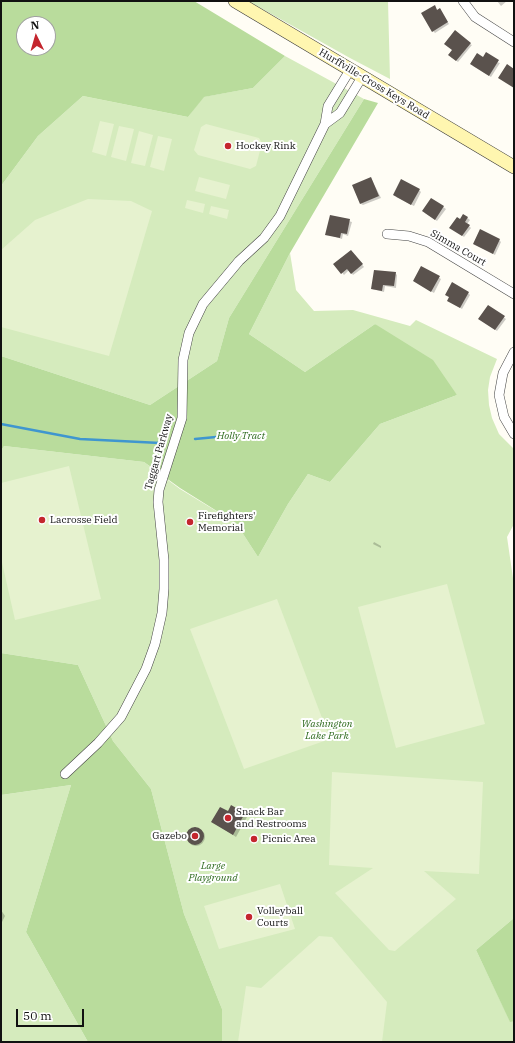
<!DOCTYPE html>
<html>
<head>
<meta charset="utf-8">
<style>
  body { margin:0 }
  #map { position:relative; width:515px; height:1043px; overflow:hidden; background:#fffdf5; font-family:"IBM Plex Serif",serif }
  canvas { display:block }
  .frame { position:absolute; inset:0; border:2px solid #111; pointer-events:none }
  .north { position:absolute; left:16px; top:16px; width:40px; height:40px; box-sizing:border-box; background:#fff; border:1px solid #a0a0a0; border-radius:50%; rotate:355deg; font-size:11px; font-weight:700; line-height:16px; text-align:center; color:#111 }
  .north::after { content:''; display:block; margin:auto; width:14px; height:18px; background:#c4262e; clip-path:polygon(50% 0,100% 100%,50% 72%,0 100%) }
  .scale { position:absolute; left:16px; top:1009px; width:68px; height:18px; box-sizing:border-box; border:2px solid #111; border-top:0; padding-left:5px; font-size:12px; line-height:14px; white-space:nowrap; color:#111; -webkit-text-stroke:3px #fff; paint-order:stroke }
</style>
</head>
<body>
<div id="map">
<canvas width="515" height="1043"></canvas>
<div class="frame"></div>
<div class="north">N</div>
<div class="scale">50 m</div>
</div>
<script>
const c = document.querySelector('canvas').getContext('2d');
c.lineJoin = 'round';
function fill(path, color) { c.fillStyle = color; c.fill(path, 'evenodd'); }
const poly = rows => new Path2D(rows.map(r => 'M' + r).join(''));
function stroke(path, color, width, dash) { c.strokeStyle = color; c.lineWidth = width; c.lineCap = dash ? 'butt' : 'round'; c.setLineDash(dash || []); c.stroke(path); }
function drawText(font, color, halo, rows, align = 'center') {
  c.font = font + ' "IBM Plex Serif",serif'; c.lineWidth = 4; c.setLineDash([]); c.textBaseline = 'middle'; c.strokeStyle = halo; c.fillStyle = color; for (const [text, x, y, turn = 0] of rows) {
    c.save(); c.translate(x, y); c.rotate((+turn || 0) * Math.PI / 180); c.textAlign = isNaN(turn) ? turn : align; if (halo) c.strokeText(text, 0, 0); c.fillText(text, 0, 0); c.restore();
  }
}
const green = poly([
  [248,1,388,1,390,79,350,58],
  [285,56,364,99,229,318,217,361,150,405,1,356,1,186,38,136,83,96,188,117,203,97,253,88],
  [290,253,296,290,314,311,353,310,410,326,416,320,497,359,490,377,488,390,489,405,492,418,499,434,514,449,514,524,507,537,514,585,514,918,476,950,510,1021,514,1021,514,1042,222,1042,222,1009,184,914,151,789,113,741,78,665,1,653,1,451,4,446,144,462,180,489,236,523,258,557,288,504,308,474,330,482,380,424,457,395,375,324,305,372,249,334],
  [71,785,26,932,88,1042,1,1042,1,795]
]);
const forest = poly([
  [1,1,194,1,285,56,253,88,204,97,188,117,83,96,38,136,1,186],
  [24,24,48,24,48,48,24,48],
  [364,99,378,103,290,253,249,334,305,372,375,324,433,360,457,395,380,424,330,482,308,474,288,504,258,557,236,523,180,488,144,462,4,446,1,451,1,356,150,405,217,361,229,318],
  [1,653,78,665,113,741,151,789,184,914,222,1009,222,1042,88,1042,26,932,71,785,1,795],
  [514,918,514,1021,510,1022,476,950]
]);
const pitch = poly([
  [100,121,114,124,106,156,92,152],
  [206,124,259,138,262,143,256,166,250,169,198,155,194,150,201,127],
  [119,126,134,129,126,161,111,157],
  [139,131,153,135,145,166,131,163],
  [158,136,172,139,164,171,150,167],
  [199,177,230,185,226,199,195,191],
  [88,199,131,201,152,211,109,356,1,327,1,250,35,220],
  [187,200,205,204,203,213,185,208],
  [211,206,229,210,227,219,209,214],
  [69,466,101,599,15,620,1,558,1,483],
  [447,584,485,724,396,748,358,607],
  [277,599,330,739,244,769,190,629],
  [332,772,483,782,479,874,424,871,456,899,395,951,389,950,335,893,373,868,329,865],
  [280,884,295,929,219,949,204,906],
  [319,936,332,937,387,1002,382,1042,238,1042,246,986,261,988]
]);
const shadow = poly([
  [497,1,507,1,501,6],
  [435,7,438,11,441,12,449,24,435,33,433,31],
  [470,44,472,45,458,62,451,57],
  [483,58,500,63,491,77,473,66],
  [371,178,381,198,363,205,361,204],
  [419,190,421,192,414,206,396,197],
  [432,199,446,209,437,221,425,213],
  [464,215,470,220,467,224,471,228,464,237,453,229],
  [331,216,352,222,348,236,343,234,342,239,326,234],
  [499,240,501,242,495,255,476,245],
  [351,251,364,267,353,275,349,270,344,275,335,264],
  [422,267,441,279,434,293,414,281],
  [395,273,397,275,396,288,385,286,384,292,372,289],
  [468,293,470,295,462,309,450,302,450,298,446,295],
  [488,306,506,319,497,331,481,320],
  [374,542,381,546,381,548,373,544],
  [228,813,244,814,247,817,236,837,213,822],
  '187 837a9 9 0 1 1 18 0a9 9 0 1 1-18 0Z',
  [1,910,5,916,1,924]
]);
const stream = poly([
  [1,424,80,439,160,443],
  [195,439,216,437]
]);
const building = poly([
  [435,5,437,10,440,8,448,22,432,32,421,13],
  [455,30,471,43,456,61,448,55,452,50,444,44],
  [486,52,499,60,489,76,470,64,477,53,483,57],
  [507,64,514,69,514,88,498,78],
  [371,177,379,196,360,204,352,185],
  [401,179,420,189,411,205,393,195],
  [431,198,444,206,435,220,422,211],
  [463,214,468,217,465,222,470,225,462,236,449,228,457,217,460,219],
  [330,215,350,219,347,234,341,233,340,238,325,235],
  [480,229,500,239,493,254,473,244],
  [351,250,363,264,351,274,347,269,341,274,333,264],
  [421,266,440,276,431,292,413,281],
  [374,270,396,272,394,286,383,285,382,291,371,289],
  [452,282,469,292,460,308,447,301,449,297,445,295],
  [488,305,505,316,495,330,478,319],
  [231,805,245,813,233,835,211,822,220,807,228,811],
  '186 836a9 9 0 1 1 18 0a9 9 0 1 1-18 0Z'
]);
const minor = poly([
  [463,1,475,17,514,42],
  [325,124,340,113,362,77],
  [387,234,409,236,428,242,514,294],
  [514,352,503,373,499,395,504,417,514,434],
  [65,774,98,743,121,717,146,669,155,644,162,613,164,589,164,560,158,502,159,490,182,418,183,360,189,333,203,304,239,261,264,238,280,216,325,124,328,106,350,70]
]);
const secondary = poly([
  [235,1,514,167]
]);
const markers = [
  [228,146,4,"#c4262e"],
  [42,520,4,"#c4262e"],
  [190,522,4,"#c4262e"],
  [228,818,4,"#c4262e"],
  [195,836,4,"#c4262e"],
  [254,839,4,"#c4262e"],
  [249,917,4,"#c4262e"]
];
const streetNames = [
  ["Hurffville-Cross Keys Road",374,84,31],
  ["Simma Court",458,248,30],
  ["Taggart Parkway",159,452,-74]
];
const poiNames = [
  ["Hockey Rink",236,146],
  ["Firefighters'",198,516],
  ["Memorial",198,528],
  ["Lacrosse Field",50,520],
  ["Snack Bar",236,812],
  ["and Restrooms",236,824],
  ["Gazebo",187,836,"right"],
  ["Picnic Area",262,839],
  ["Volleyball",257,911],
  ["Courts",257,923]
];
const parkNames = [
  ["Holly Tract",241,436],
  ["Washington",327,724],
  ["Lake Park",327,736],
  ["Large",213,866],
  ["Playground",213,878]
];
fill(green, '#d5ebbd');
fill(forest, '#b9dc9c');
fill(pitch, '#e6f2cf');
fill(shadow, '#0003');
stroke(stream, '#3f96cf', 2.5);
fill(building, '#5a524d');
stroke(minor, '#444', 10);
stroke(secondary, '#333', 14);
stroke(minor, '#fff', 9);
stroke(secondary, '#fff6b0', 13);
for (const [x, y, r, color] of markers) { const dot = new Path2D(); dot.arc(x, y, r, 0, 2 * Math.PI); c.fillStyle = color; c.fill(dot); stroke(dot, '#fff', 1.5); }
drawText('10px', '#111', '#fff', streetNames);
drawText('10px', '#111', '#fff', poiNames, 'left');
drawText('italic 10px', '#2f6b1f', '#fff', parkNames);
</script>
</body>
</html>
